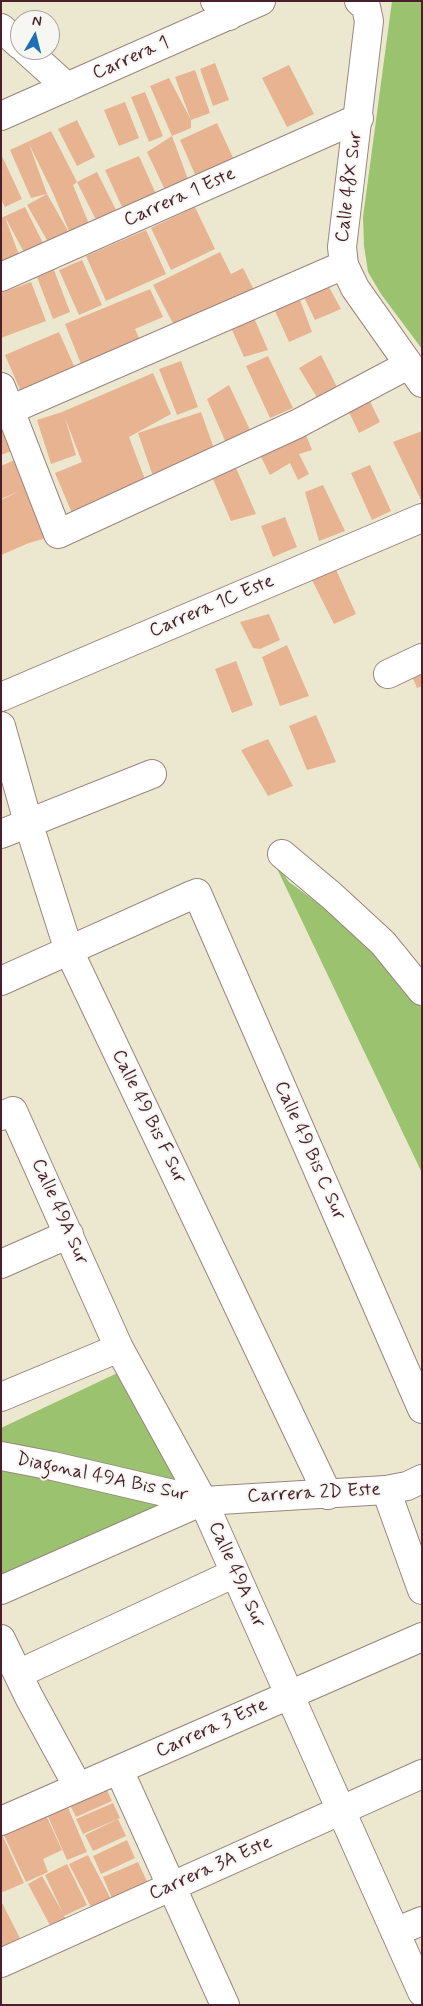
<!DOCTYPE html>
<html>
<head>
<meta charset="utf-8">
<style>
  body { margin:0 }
  #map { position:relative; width:423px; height:2006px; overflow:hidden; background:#ece8d0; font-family:Mynerve,sans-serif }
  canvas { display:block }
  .frame { position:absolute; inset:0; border:2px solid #4a1f2b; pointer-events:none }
  .north { position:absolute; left:10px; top:10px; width:50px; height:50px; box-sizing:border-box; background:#f6f6f2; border:1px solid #b1a0a2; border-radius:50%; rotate:8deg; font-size:14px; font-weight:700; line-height:20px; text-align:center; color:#4a1f2b }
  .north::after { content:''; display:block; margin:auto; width:18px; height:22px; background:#1f6fb2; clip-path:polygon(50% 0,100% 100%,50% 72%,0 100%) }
</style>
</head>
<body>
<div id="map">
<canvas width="423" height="2006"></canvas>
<div class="frame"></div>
<div class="north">N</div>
</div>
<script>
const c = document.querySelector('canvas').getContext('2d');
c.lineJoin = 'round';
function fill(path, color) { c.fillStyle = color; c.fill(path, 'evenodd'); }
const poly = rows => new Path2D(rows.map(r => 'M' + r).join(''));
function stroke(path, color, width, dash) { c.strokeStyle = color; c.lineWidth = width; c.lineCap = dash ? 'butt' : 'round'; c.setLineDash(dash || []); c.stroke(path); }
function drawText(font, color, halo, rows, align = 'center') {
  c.font = font + ' Mynerve,sans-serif'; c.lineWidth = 4; c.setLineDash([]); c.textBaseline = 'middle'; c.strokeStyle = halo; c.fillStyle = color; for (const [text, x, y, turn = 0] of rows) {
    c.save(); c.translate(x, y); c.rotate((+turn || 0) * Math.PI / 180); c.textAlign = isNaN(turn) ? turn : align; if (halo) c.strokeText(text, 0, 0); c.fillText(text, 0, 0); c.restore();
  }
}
const green = poly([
  [392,1,422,1,422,349,381,294,368,272,364,246,363,217],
  [272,858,289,882,329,911,378,958,422,1008,422,1173],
  [128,1368,188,1492,1,1580,1,1428]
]);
const building = poly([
  [215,63,229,100,213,106,200,69],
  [289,65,314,114,287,127,262,78],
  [195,70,210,113,191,120,175,77],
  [169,78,191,120,191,128,172,136,150,86],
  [145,92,163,136,149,142,131,97],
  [125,102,139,138,119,146,104,110],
  [77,120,95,157,77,166,58,129],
  [217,123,235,162,197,179,180,140],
  [51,131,77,182,73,185,92,231,52,249,27,205,47,194,72,238,53,193,29,144,47,194,31,198,10,150],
  [172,136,189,182,166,192,147,152],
  [1,154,22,199,5,207,1,199],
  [139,156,156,194,123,209,105,170],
  [97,172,116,210,96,220,77,182],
  [25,207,46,249,27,258,5,217,19,255,1,263,1,218],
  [195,207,215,249,171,270,151,228],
  [146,230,166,274,106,301,86,256],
  [220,252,231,274,243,268,254,290,176,329,153,285],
  [82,260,102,305,79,315,59,270],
  [54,270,70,312,53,319,37,277],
  [325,280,341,309,315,320,301,291],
  [31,282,46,321,1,338,1,293],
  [150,289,163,317,135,329,142,345,83,369,65,324],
  [300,300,312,332,289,342,275,311],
  [251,311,268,350,244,357,228,321],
  [59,332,78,375,24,399,5,355],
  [321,355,339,391,318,399,299,368],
  [268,356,293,408,270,418,246,366],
  [181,361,198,407,177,415,159,369],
  [153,373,171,414,129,437,146,482,75,520,55,473,82,462,65,418,76,455,51,464,37,420,62,412],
  [229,385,251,432,226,443,207,399],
  [365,391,380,422,359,433,344,402],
  [201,412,217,457,154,479,138,433],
  [1,413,16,449,1,455],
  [303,427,312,450,299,454,309,474,298,480,290,463,270,475,257,449],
  [422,431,422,502,393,442],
  [21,457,53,536,29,543,1,555,1,500,20,491,1,499,1,466],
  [233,461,256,514,231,521,209,470],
  [370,465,391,511,372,520,351,473],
  [323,485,345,531,319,541,305,492],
  [285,517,297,547,273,557,261,526],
  [334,565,356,614,334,624,310,576],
  [269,614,280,640,260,649,253,648,240,622],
  [287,645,309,696,280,706,262,657],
  [236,661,253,705,232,713,215,669],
  [422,665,422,686,417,688,409,669],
  [316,715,336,762,307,770,289,726],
  [268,739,293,786,268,796,241,750],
  [105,1786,112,1801,76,1817,69,1803],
  [66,1803,87,1852,67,1860,46,1812],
  [113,1803,120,1818,83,1834,76,1819],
  [45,1813,62,1850,43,1859,48,1872,26,1882,2,1831],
  [118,1819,126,1836,93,1851,85,1835],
  [1,1832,24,1883,3,1892,1,1890],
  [127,1840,135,1858,101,1874,93,1856],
  [88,1855,112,1901,93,1911,69,1864],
  [138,1862,150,1888,114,1903,103,1877],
  [67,1864,87,1905,64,1916,67,1921,52,1929,28,1884,42,1876,63,1913,45,1875],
  [1,1901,24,1946,1,1957]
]);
const minor = poly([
  [215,1,229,16],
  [1,277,359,118],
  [1,387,58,534,297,424,408,365],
  [10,410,344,265],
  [388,674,422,658],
  [1,697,422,518],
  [1,726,28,822,69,951,328,1495],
  [1,834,152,774],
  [282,854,332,896,383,943,422,991],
  [197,893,422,1409],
  [1,981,192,895],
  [1,1116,13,1111,119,1348,203,1501,422,1992],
  [1,1264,69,1234],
  [1,1397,119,1348],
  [386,1490,422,1590],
  [1,1590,203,1501],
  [1,1639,29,1697,78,1787],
  [18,1674,235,1573],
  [119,1770,225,2005],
  [1,1821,422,1637],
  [395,1932,422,1921],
  [1,1963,422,1774]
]);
const tertiary = poly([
  [359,1,366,7,369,21,342,247,344,265,355,288,422,383],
  [1,28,20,45],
  [26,50,67,87],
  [1,116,261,1],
  [1,1456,53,1466,203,1501,386,1490,407,1486,422,1479]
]);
const streetNames = [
  ["Carrera 1",131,59,-24],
  ["Calle 48X Sur",350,187,-83],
  ["Carrera 1 Este",180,198,-24],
  ["Carrera 1C Este",212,607,-23],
  ["Calle 49 Bis F Sur",148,1117,64],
  ["Calle 49 Bis C Sur",309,1151,66],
  ["Calle 49A Sur",59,1212,66],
  ["Diagonal 49A Bis Sur",102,1478,12],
  ["Carrera 2D Este",314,1494,-3],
  ["Calle 49A Sur",236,1575,66],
  ["Carrera 3 Este",212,1729,-24],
  ["Carrera 3A Este",211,1869,-24]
];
fill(green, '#9bc36f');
fill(building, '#e8b391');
stroke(minor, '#9b847e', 30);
stroke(tertiary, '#9b847e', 30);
stroke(minor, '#fff', 28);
stroke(tertiary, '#fff', 28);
drawText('19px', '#4a1f2b', '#f6f6f2', streetNames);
</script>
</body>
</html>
